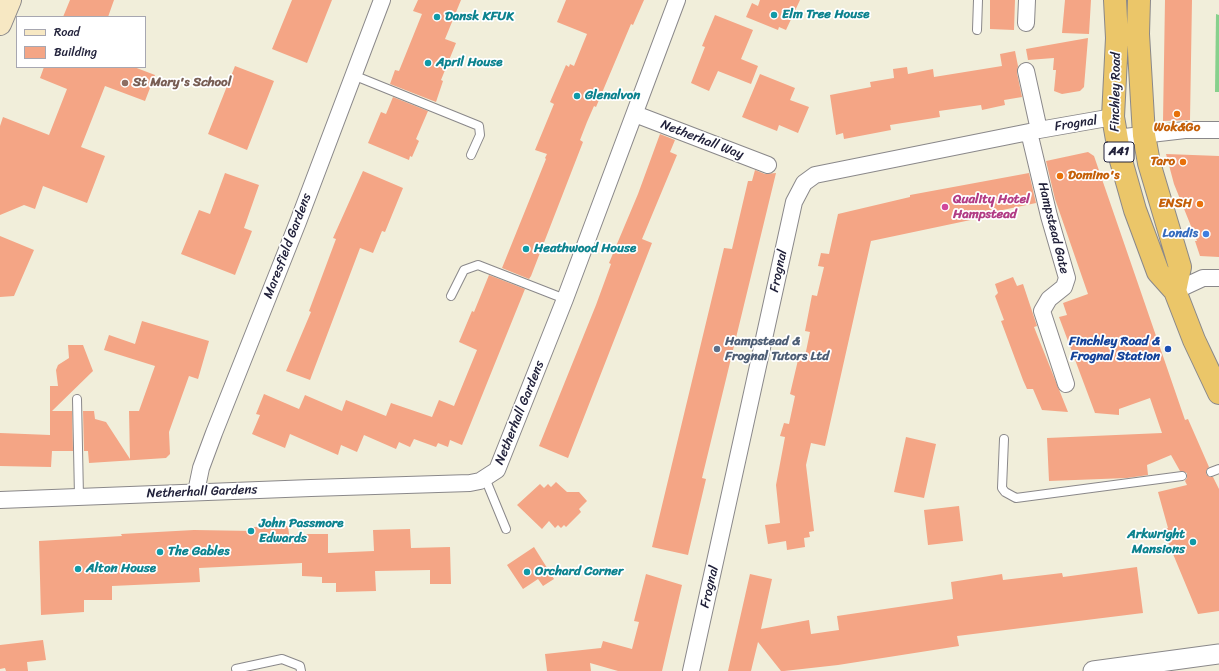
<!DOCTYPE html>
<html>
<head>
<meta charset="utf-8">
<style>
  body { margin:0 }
  #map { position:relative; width:1219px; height:671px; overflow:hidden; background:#f1eeda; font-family:Sriracha,sans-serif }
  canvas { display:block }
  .legend { position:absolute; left:16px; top:16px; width:130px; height:52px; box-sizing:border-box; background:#fff; border:1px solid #a7a7b1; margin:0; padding:5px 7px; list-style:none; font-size:12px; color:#22223b }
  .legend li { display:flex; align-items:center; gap:8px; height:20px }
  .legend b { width:20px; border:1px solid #a7a7b1 }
</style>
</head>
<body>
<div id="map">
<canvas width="1219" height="671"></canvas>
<ul class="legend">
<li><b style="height:5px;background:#f7e8c3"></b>Road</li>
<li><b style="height:11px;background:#f4a585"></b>Building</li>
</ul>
</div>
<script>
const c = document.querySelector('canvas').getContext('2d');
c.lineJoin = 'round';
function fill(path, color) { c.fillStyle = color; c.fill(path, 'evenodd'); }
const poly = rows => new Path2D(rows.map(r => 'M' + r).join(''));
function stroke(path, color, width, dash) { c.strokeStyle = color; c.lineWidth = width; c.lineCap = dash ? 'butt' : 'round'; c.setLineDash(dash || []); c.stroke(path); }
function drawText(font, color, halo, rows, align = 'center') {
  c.font = font + ' Sriracha,sans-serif'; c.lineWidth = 3.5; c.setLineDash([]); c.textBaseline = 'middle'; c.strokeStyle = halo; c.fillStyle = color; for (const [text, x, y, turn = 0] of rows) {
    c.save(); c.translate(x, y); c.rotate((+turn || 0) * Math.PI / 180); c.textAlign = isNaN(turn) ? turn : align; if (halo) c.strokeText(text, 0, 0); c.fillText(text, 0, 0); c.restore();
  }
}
const green = poly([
  [1216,14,1219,15,1219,92,1215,92]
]);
const building = poly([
  [70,0,114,0,108,17,63,17],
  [292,0,332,0,307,63,272,49],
  [418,0,461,0,445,39,456,43,441,80,443,81,436,102,390,84,395,70,399,71,422,14,413,11],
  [566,0,644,0,633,25,631,24,596,107,594,106,587,122,580,140,583,142,531,276,529,279,502,268,546,159,545,158,547,154,535,150,554,104,550,102,566,65,569,67,570,64,574,66,587,34,557,22],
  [760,0,800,0,786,30,779,27,778,30,746,17,752,3,758,6],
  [990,0,1015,0,1014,30,990,29],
  [1065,0,1091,0,1089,34,1062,33],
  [1165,0,1192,0,1190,120,1163,121],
  [715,15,753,30,741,59,758,66,751,84,718,71,709,91,691,83,705,47,702,46],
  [1088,38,1084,87,1080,91,1062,94,1054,91,1056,70,1053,70,1054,58,1028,60,1026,49],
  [1015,51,1018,66,1017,73,1022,97,1004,100,1005,105,982,110,981,105,939,111,940,117,890,125,891,130,844,139,843,133,836,135,830,95,871,87,870,82,894,78,893,69,907,67,908,74,933,69,934,77,1002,66,1000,54],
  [235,66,274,81,247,150,208,134],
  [44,67,134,67,155,75,145,101,105,86,81,147,105,156,87,203,43,186,35,209,24,205,0,215,0,126,3,117,49,135,67,89,40,78],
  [760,74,795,88,790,100,809,107,798,133,779,125,777,131,742,117],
  [393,97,428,111,416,139,419,141,412,157,410,156,409,160,368,143,381,112,386,114],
  [660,134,675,140,670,152,677,155,642,239,652,243,568,458,539,446,596,305,611,264,609,263,638,194],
  [1088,152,1094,156,1185,420,1188,419,1209,467,1206,471,1206,474,1210,477,1213,477,1219,489,1219,611,1198,614,1163,530,1168,528,1158,492,1187,485,1185,481,1187,478,1187,473,1180,471,1171,455,1147,465,1148,475,1127,478,1049,481,1047,438,1162,433,1150,398,1119,409,1119,415,1095,413,1059,317,1067,315,1063,303,1088,294,1055,199,1046,161],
  [1166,154,1219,156,1219,257,1200,256,1195,241,1197,241,1174,184],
  [755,170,765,174,776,173,702,478,706,479,688,555,652,547,724,248,732,249,748,181,752,181],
  [363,171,403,188,385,232,382,231,373,253,360,248,310,380,286,371,311,312,309,311,336,239,333,238],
  [225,173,259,185,244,228,252,231,235,275,181,254,199,210,210,214],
  [1029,173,1036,203,979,215,980,218,871,241,825,446,811,443,806,465,814,531,809,532,810,537,804,538,805,547,787,550,786,541,768,544,765,525,780,523,776,485,785,437,780,436,784,423,789,424,795,396,790,394,798,360,804,361,810,332,805,331,812,295,817,296,824,267,818,266,821,253,829,254,838,214,910,197,910,195],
  [0,236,34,250,14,296,0,297],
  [489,275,525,289,462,445,450,440,448,447,438,443,436,447,414,439,410,447,399,442,396,449,364,435,357,452,341,445,338,455,290,434,285,448,252,434,260,415,256,414,264,394,299,409,305,395,342,411,346,400,386,416,391,403,432,417,439,400,454,406,477,350,459,342,472,311,474,312],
  [1013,277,1017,286,1023,284,1037,326,1034,327,1068,412,1042,410,1033,389,1027,389,1023,380,1001,321,1004,320,995,296,998,293,995,284],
  [142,321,209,341,198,379,189,376,169,432,170,454,166,458,89,463,88,451,84,451,83,411,94,411,95,419,106,422,130,459,129,411,139,411,155,366,104,350,109,335,135,344],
  [68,345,83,345,93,371,52,411,72,411,73,451,52,451,51,467,0,466,0,433,50,435,50,386,58,386,56,370,58,365,69,358],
  [906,437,936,444,924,498,894,492],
  [556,482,567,492,579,492,587,501,579,509,581,512,566,527,564,525,561,528,558,525,555,528,549,521,542,529,517,505,540,484,544,488,548,484,551,487],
  [959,506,963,541,928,545,924,510],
  [288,526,289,534,328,534,328,553,374,551,373,530,410,529,411,548,450,547,451,584,430,584,430,570,375,571,376,591,336,592,336,583,322,583,322,577,302,576,302,563,199,568,200,582,112,586,112,600,84,600,84,612,41,615,39,541,122,536,121,534,194,530,254,531,254,527],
  [534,547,554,579,543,586,538,579,523,589,507,565],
  [1137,567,1143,613,957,636,959,646,838,665,784,671,781,671,758,642,751,671,728,671,750,574,772,579,761,629,809,620,811,634,839,630,837,616,953,599,951,582,1002,574,1003,580,1062,573,1063,577],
  [646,574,682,585,662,671,618,671,590,663,591,671,547,671,545,654,601,648,603,641,632,649,639,622,634,621],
  [43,640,46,660,27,662,28,671,6,671,5,668,0,669,0,645]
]);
const service = poly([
  [977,30,978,0],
  [353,75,479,126,480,135,471,155],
  [451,296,464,270,478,265,565,299],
  [77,399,79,497],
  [1004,439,1002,488,1005,492,1016,498,1182,476],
  [1211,472,1219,469],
  [485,478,506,529],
  [236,669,282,659,300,666,301,671]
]);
const minor = poly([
  [1026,23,1027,0],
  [1026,71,1039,130],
  [635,114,768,165],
  [1029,132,1049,216,1067,278,1064,287,1049,299,1042,311,1066,384],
  [1116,138,1185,130,1219,130],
  [1175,291,1203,278,1219,278],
  [196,492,201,468,214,433,298,222,382,0],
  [0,500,311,488,470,483,480,481,497,470,565,299,677,0],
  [691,671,794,202,804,183,815,175,1039,130,1113,117]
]);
const tertiary = poly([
  [1093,671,1219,654]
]);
const secondary = poly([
  [0,24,10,0]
]);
const trunk = poly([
  [1115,0,1117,38,1113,117,1120,157,1135,210,1158,272,1175,291,1194,340,1219,393],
  [1139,0,1138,34,1144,135,1149,163,1180,267,1175,291]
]);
const markers = [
  [774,15,4,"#0f9aa8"],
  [437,17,4,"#0f9aa8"],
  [428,63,4,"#0f9aa8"],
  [125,83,4,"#8d6e63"],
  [577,96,4,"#0f9aa8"],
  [1177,114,4,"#e8710a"],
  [1183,162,4,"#e8710a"],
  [1060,176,4,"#e8710a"],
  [1200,204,4,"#e8710a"],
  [945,207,4,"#d1479c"],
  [1206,234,4,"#3f7fe0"],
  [526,249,4,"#0f9aa8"],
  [717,349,4,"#5c6f8a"],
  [1168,349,4,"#1a4fb4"],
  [251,531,4,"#0f9aa8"],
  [1193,542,4,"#0f9aa8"],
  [160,552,4,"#0f9aa8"],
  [78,569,4,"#0f9aa8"],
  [527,572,4,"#0f9aa8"]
];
const shields = [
  [1119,152,30]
];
const shieldNames = [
  ["A41",1119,152]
];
const cultureNames = [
  ["Elm Tree House",782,15],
  ["Dansk KFUK",445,17],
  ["April House",436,63],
  ["Glenalvon",585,96],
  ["Heathwood House",534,249],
  ["John Passmore",259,524],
  ["Edwards",259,539],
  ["Arkwright",1185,535,"right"],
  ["Mansions",1185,550,"right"],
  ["The Gables",168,552],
  ["Alton House",86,569],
  ["Orchard Corner",535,572]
];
const educationNames = [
  ["St Mary's School",133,83]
];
const streetNames = [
  ["Finchley Road",1116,92,-89],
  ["Frognal",1076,124,-9],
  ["Netherhall Way",702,140,21],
  ["Hampstead Gate",1053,228,76],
  ["Maresfield Gardens",288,246,-69],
  ["Frognal",779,271,-78],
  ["Netherhall Gardens",520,413,-68],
  ["Netherhall Gardens",202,492,-2],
  ["Frognal",710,587,-77]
];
const foodNames = [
  ["Wok&Go",1177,128,"center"],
  ["Taro",1175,162],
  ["Domino's",1068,176,"left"],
  ["ENSH",1192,204]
];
const hotelNames = [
  ["Quality Hotel",953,200],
  ["Hampstead",953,215]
];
const shopNames = [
  ["Londis",1198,234]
];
const serviceNames = [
  ["Hampstead &",725,342],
  ["Frognal Tutors Ltd",725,357]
];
const transitNames = [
  ["Finchley Road &",1160,342],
  ["Frognal Station",1160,357]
];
fill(green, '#87d08c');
fill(building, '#f4a585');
stroke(service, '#8a888a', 10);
stroke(minor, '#8a888a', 18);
stroke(tertiary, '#8a888a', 21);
stroke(secondary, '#8a888a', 24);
stroke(trunk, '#8a888a', 24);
stroke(service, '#fff', 8);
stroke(minor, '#fff', 16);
stroke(tertiary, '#fff', 19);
stroke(secondary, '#f7e8c3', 22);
stroke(trunk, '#ebc669', 22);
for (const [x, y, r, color] of markers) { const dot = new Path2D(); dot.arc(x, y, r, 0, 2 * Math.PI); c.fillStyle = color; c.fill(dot); stroke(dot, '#fff', 1.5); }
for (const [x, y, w] of shields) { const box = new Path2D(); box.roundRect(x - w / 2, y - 10, w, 20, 3); c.fillStyle = '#fff'; c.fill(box); stroke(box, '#22223b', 1); }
drawText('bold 12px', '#22223b', null, shieldNames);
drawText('bold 13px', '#0d838f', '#fff', cultureNames, 'left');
drawText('bold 13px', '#785e54', '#fff', educationNames, 'left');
drawText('13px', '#22223b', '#fff', streetNames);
drawText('bold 13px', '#c56008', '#fff', foodNames, 'right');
drawText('bold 13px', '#b23c85', '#fff', hotelNames, 'left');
drawText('bold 13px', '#366cbe', '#fff', shopNames, 'right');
drawText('bold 13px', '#4e5e75', '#fff', serviceNames, 'left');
drawText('bold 13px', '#164399', '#fff', transitNames, 'right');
</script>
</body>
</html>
